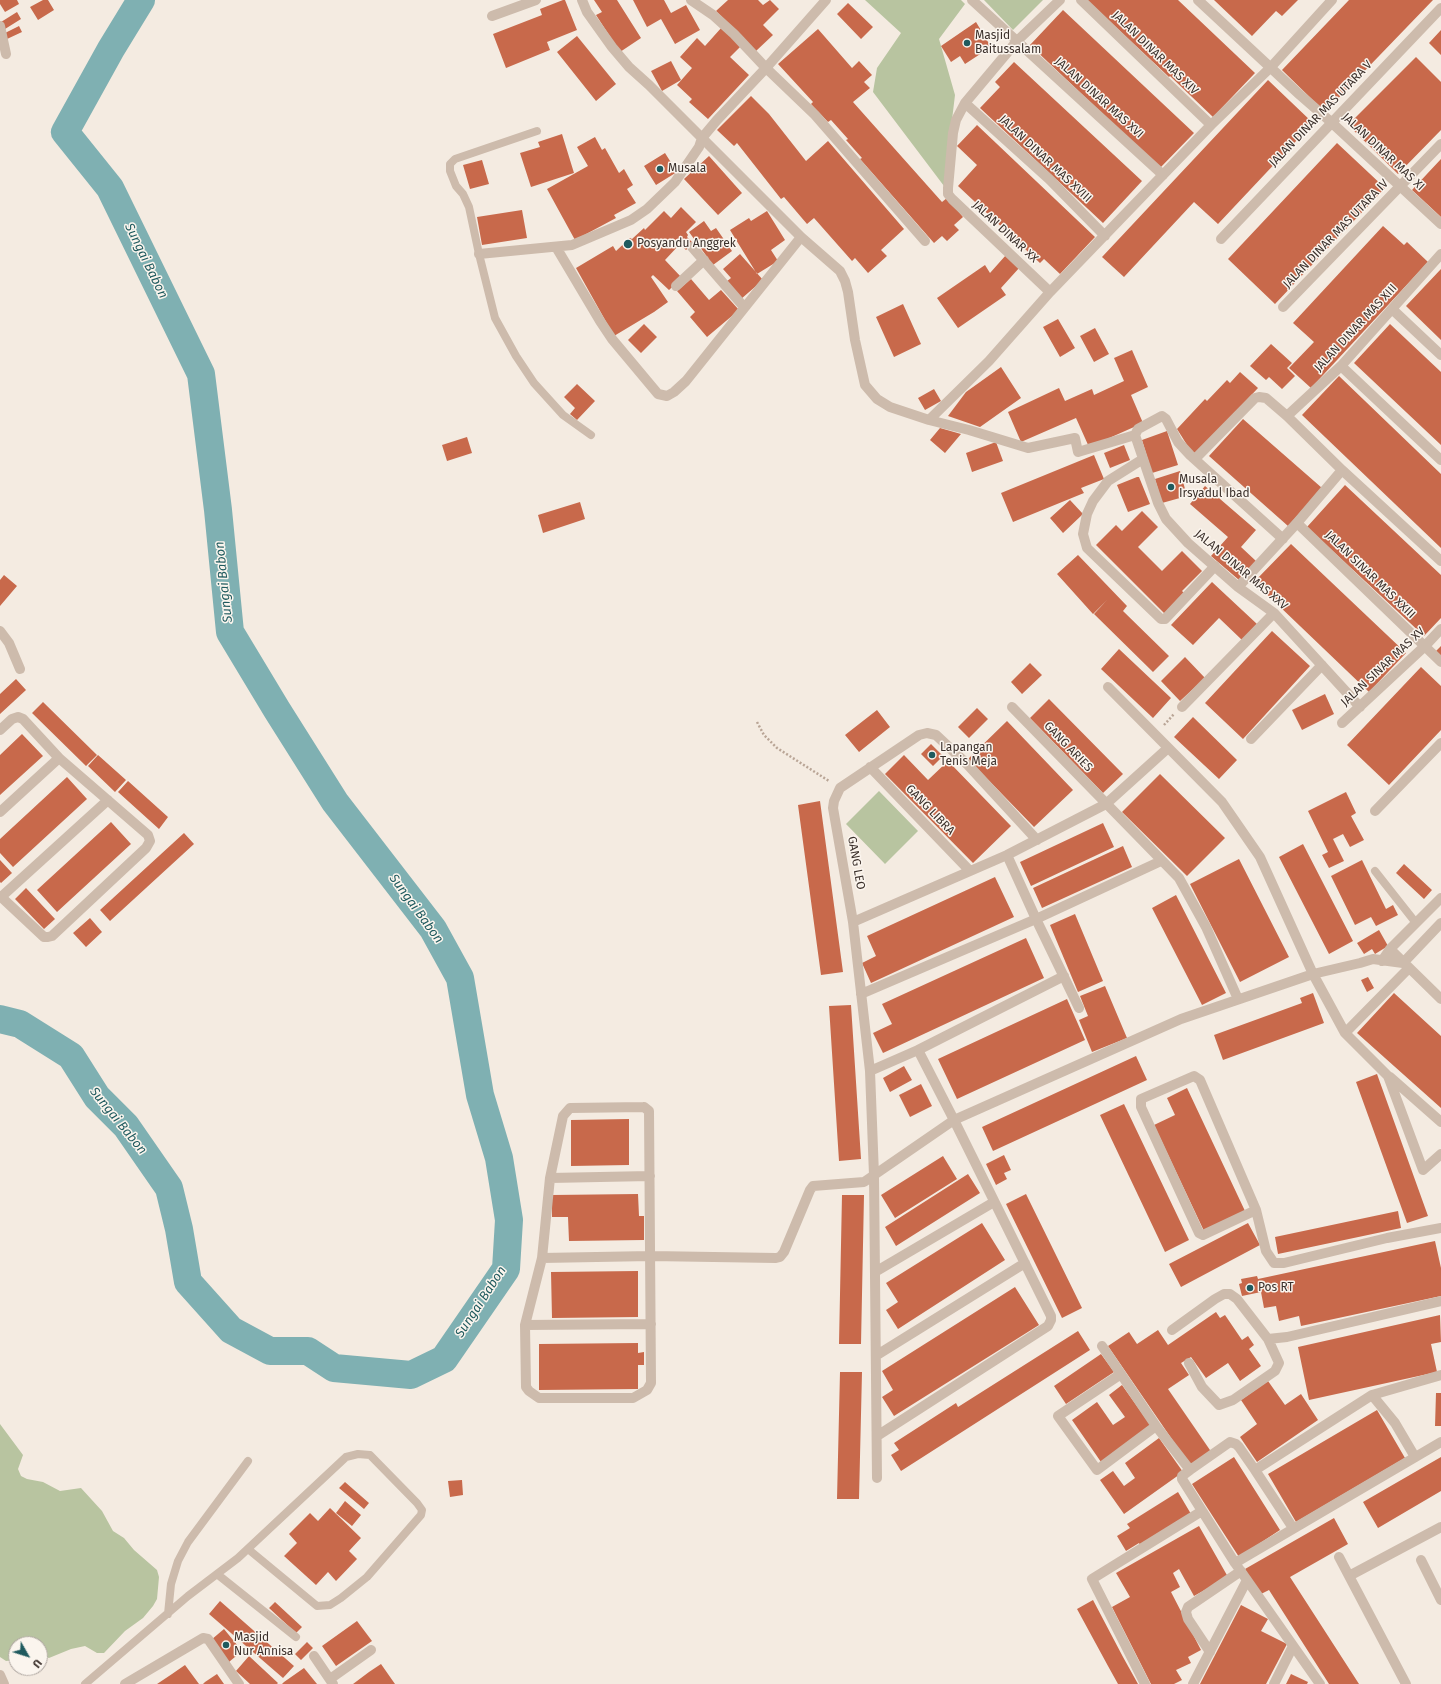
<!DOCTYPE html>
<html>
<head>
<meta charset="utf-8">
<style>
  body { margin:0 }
  #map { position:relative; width:1441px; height:1684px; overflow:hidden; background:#f4ebe1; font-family:"Fira Sans",sans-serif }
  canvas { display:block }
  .north { position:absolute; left:8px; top:1636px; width:40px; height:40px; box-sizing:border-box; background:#fbf5ee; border:1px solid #aea6a0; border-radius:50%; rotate:129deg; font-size:11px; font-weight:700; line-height:16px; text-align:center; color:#3b302b }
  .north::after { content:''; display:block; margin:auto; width:14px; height:18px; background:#1f5a5e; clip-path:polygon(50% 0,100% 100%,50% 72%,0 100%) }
</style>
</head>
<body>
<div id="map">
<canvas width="1441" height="1684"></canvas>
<div class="north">U</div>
</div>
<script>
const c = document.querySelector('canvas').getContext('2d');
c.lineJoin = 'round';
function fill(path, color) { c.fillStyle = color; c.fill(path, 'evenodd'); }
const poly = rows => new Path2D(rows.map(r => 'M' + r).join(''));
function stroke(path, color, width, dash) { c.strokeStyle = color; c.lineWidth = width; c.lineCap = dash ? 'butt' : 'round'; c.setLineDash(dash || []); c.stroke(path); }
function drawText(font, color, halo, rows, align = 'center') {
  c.font = font + ' "Fira Sans",sans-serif'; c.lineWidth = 3; c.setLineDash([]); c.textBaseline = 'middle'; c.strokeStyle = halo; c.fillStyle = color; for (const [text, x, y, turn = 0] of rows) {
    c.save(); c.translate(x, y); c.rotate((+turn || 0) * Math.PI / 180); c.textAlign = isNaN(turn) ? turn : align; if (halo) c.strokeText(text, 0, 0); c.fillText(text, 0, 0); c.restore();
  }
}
const green = poly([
  [865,0,961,0,965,4,939,39,955,95,944,186,873,92,877,68,901,33],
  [984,0,1043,0,1013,30],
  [879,791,918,831,885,864,846,824],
  [0,1424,23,1455,18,1469,21,1476,27,1479,43,1482,60,1491,81,1488,102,1511,113,1531,124,1538,134,1550,157,1570,159,1577,157,1599,153,1606,143,1618,125,1631,104,1653,97,1653,85,1646,71,1649,49,1658,40,1655,40,1644,16,1644,16,1660,6,1661,0,1657]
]);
const river = poly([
  [0,1019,20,1024,71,1056,97,1097,126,1126,169,1188,179,1229,188,1282,231,1330,270,1351,308,1351,334,1368,411,1375,444,1359,506,1269,509,1220,499,1158,480,1095,460,978,433,929,335,802,277,710,230,632,218,510,201,374,110,188,65,132,111,49,141,0]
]);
const building = poly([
  [0,0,17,0,19,4,5,12,0,4],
  [43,0,48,0,54,10,38,20,30,7],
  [563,0,565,0,577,30,547,42,550,50,506,68,493,34,542,15,540,9],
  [594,0,617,0,641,38,620,52,596,15,602,12],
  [633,0,664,0,671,13,686,5,700,30,675,44,661,19,647,27],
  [728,0,758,0,763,5,770,0,779,9,763,25,773,35,756,51,716,11],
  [1087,0,1178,0,1255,73,1213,117,1170,76,1169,77],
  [1214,0,1298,0,1282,16,1276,11,1252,36],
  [1349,0,1433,0,1325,112,1282,70],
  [848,3,873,27,861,39,837,14],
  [1063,10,1194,133,1160,168,1030,45],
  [17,12,21,19,5,29,1,22],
  [976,22,991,47,965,64,960,56,951,62,941,46],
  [19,26,22,32,7,39,5,33],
  [722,27,742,45,730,57,749,75,708,119,689,102,692,99,677,85,692,68,680,57,697,38,705,46],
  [818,29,852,68,859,61,872,75,864,82,870,88,853,102,942,202,947,198,963,217,954,225,959,230,947,241,942,236,934,243,860,159,862,158,846,140,848,139,831,120,828,122,811,104,813,102,778,64],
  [1441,30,1441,55,1429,43],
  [577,36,616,84,596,101,557,52],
  [1416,57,1441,82,1441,130,1398,174,1348,125],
  [671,61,681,80,662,91,651,71],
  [1014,62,1142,181,1103,223,980,108,1000,87,995,82],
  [1268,80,1313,123,1218,224,1194,202,1124,277,1102,257],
  [751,96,769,114,806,161,828,141,904,229,881,250,887,256,868,273,855,258,852,261,814,218,807,224,784,197,781,199,737,143,734,146,717,130],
  [977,125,1095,237,1060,274,1044,259,1040,263,958,186,977,165,957,146],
  [562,134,574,173,531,187,520,153,540,147,538,142],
  [595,137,602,150,605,148,619,173,624,169,633,185,627,189,636,203,614,215,616,218,575,240,547,189,588,166,577,147],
  [1337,143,1385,188,1275,304,1228,259],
  [665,153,677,172,656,185,644,166],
  [709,156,742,193,718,215,684,179],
  [1441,159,1441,217,1412,190],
  [482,160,489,184,470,189,463,165],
  [681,207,696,222,686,232,688,235,687,237,693,243,686,250,680,244,665,260,682,278,669,290,653,275,651,277,668,302,654,312,614,336,576,268,613,246,616,251,630,238,632,239,644,228,645,230,664,211,671,218],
  [522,210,527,238,482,245,477,217],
  [767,211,785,240,771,250,778,261,757,274,730,230,749,218,751,221],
  [704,221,711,231,716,228,732,251,713,265,689,232],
  [1383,226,1404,245,1407,242,1428,262,1311,388,1289,368,1314,342,1293,323],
  [740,254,763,280,741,299,726,282,731,278,723,269],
  [1006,255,1020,267,1001,288,1006,295,958,328,937,298,985,265,990,273],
  [1441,269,1441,340,1406,306],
  [691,279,709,300,721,290,739,310,707,337,690,317,695,312,677,291],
  [903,304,921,344,894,357,876,317],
  [1058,319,1075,348,1060,357,1043,327],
  [644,324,657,337,641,353,628,340],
  [1390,324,1441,372,1441,445,1354,363],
  [1095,328,1109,354,1094,362,1080,336],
  [1271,344,1292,363,1287,368,1295,376,1282,389,1269,377,1266,380,1250,366],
  [1132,350,1148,387,1131,395,1143,423,1089,447,1076,418,1021,442,1008,412,1059,388,1065,401,1092,389,1094,395,1124,381,1114,358],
  [1001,367,1021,398,980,427,948,416,966,392],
  [1240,372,1258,388,1194,456,1177,429,1205,399,1207,401,1227,380,1230,383],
  [1339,376,1441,474,1441,548,1302,415],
  [577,384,595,401,577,420,570,414,575,408,564,397],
  [934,389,941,401,925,410,918,398],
  [1243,419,1322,488,1288,526,1209,456],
  [940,428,961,434,945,453,930,440],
  [1167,431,1178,465,1152,473,1142,440],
  [467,437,472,453,447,461,442,445],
  [996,442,1003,461,972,472,966,453],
  [1124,445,1130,460,1110,468,1104,453],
  [1094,455,1104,479,1081,488,1084,493,1013,522,1001,493],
  [1180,471,1187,496,1162,503,1155,479],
  [1137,477,1139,477,1150,504,1128,512,1117,485],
  [1345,485,1441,575,1441,618,1424,636,1307,527],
  [1205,486,1256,530,1241,547,1256,561,1239,580,1211,556,1228,537,1190,504],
  [1070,500,1083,514,1063,533,1050,518],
  [580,502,585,519,543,533,538,515],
  [1142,511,1158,527,1138,547,1162,571,1182,551,1202,571,1182,591,1186,595,1166,615,1096,545,1116,525,1122,531],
  [1291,544,1406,653,1369,692,1254,582],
  [1078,555,1127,606,1123,611,1169,656,1153,672,1094,614,1107,600,1093,614,1057,574],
  [4,575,17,586,0,606,0,580],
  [1212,582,1257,624,1242,640,1219,618,1193,645,1171,625],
  [1272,631,1310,666,1243,739,1205,703],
  [1441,646,1441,657,1435,652],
  [1119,649,1171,698,1153,718,1101,669],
  [1185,657,1205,678,1180,701,1161,681],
  [1030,663,1042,675,1022,694,1011,682],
  [1421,667,1441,686,1441,730,1389,785,1347,745],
  [16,679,26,690,0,714,0,694],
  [1325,694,1334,714,1302,730,1292,710],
  [1049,699,1123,774,1103,793,1030,718],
  [43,702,97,755,86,766,32,713],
  [977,708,988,719,969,738,958,727],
  [877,710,890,727,859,752,845,735],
  [1193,717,1237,760,1219,779,1174,737],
  [1007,721,1073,790,1034,827,968,759],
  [22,734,43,756,0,795,0,755],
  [931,744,943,756,933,766,921,754],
  [98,755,126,780,115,792,88,766],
  [904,755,928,780,948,761,1011,826,973,863,885,774],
  [1160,774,1225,838,1187,876,1122,812],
  [67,777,87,799,13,867,0,853,0,839],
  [128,781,168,817,159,829,118,792],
  [1346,792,1356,813,1351,816,1364,840,1350,847,1343,834,1333,839,1344,861,1329,868,1322,855,1328,852,1308,811],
  [820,801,843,972,821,975,798,805],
  [111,822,131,844,57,912,37,890],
  [1103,823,1114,847,1031,886,1020,862],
  [184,833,194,844,110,921,100,910],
  [1303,844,1353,941,1329,954,1279,857],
  [1123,846,1132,867,1042,908,1033,888],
  [1239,859,1289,957,1240,982,1190,884],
  [0,860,12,873,1,883,0,882],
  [1362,860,1386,909,1393,905,1398,915,1376,926,1371,917,1355,925,1331,876],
  [1404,864,1432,890,1424,899,1396,873],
  [995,877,1014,917,871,983,862,963,876,956,867,936],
  [26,888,55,919,44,929,15,899],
  [1176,895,1226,993,1202,1005,1152,908],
  [1075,914,1103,981,1078,992,1050,925],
  [90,918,102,932,86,947,73,933],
  [1379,930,1388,946,1375,954,1372,949,1364,954,1357,943],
  [1026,938,1044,978,883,1053,873,1033,892,1024,882,1004],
  [1368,977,1374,988,1367,992,1361,980],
  [1105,986,1127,1038,1092,1052,1079,1020,1088,1016,1080,996],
  [1313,993,1324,1023,1223,1060,1214,1035,1302,1003,1300,998],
  [1394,993,1441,1036,1441,1108,1357,1033],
  [1067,999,1085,1040,957,1099,938,1059],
  [851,1005,861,1159,839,1161,829,1006],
  [1136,1056,1147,1080,993,1151,982,1127],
  [904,1066,912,1080,890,1092,883,1078],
  [1377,1074,1428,1216,1407,1223,1356,1082],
  [921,1084,932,1106,910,1117,899,1095],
  [1187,1088,1245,1211,1204,1231,1154,1125,1175,1115,1167,1098],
  [1124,1104,1189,1240,1165,1252,1100,1115],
  [629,1119,629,1165,571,1166,571,1120],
  [1004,1155,1011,1170,1004,1173,1007,1179,996,1185,986,1164],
  [943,1156,957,1179,895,1218,881,1195],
  [968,1174,980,1193,896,1246,885,1227],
  [638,1194,639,1216,644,1216,644,1240,569,1241,568,1217,552,1217,552,1195],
  [1026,1194,1082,1308,1062,1318,1006,1204],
  [842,1195,864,1195,861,1344,839,1344],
  [1398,1211,1401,1228,1278,1254,1275,1237],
  [982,1223,1005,1260,898,1329,886,1310,898,1302,886,1283],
  [1248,1223,1260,1245,1181,1287,1169,1264],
  [1435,1241,1441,1268,1441,1296,1301,1326,1299,1316,1279,1321,1276,1306,1264,1308,1261,1292,1242,1296,1239,1284,1242,1283,1241,1279,1257,1276,1258,1279],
  [638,1271,638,1317,552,1318,551,1272],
  [1015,1287,1039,1325,894,1416,882,1397,893,1390,882,1371],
  [1216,1312,1220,1318,1225,1315,1242,1340,1248,1336,1254,1345,1249,1349,1261,1366,1240,1381,1228,1363,1206,1378,1191,1357,1181,1363,1189,1375,1168,1389,1212,1453,1191,1467,1108,1346,1129,1332,1137,1344,1158,1330,1168,1345],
  [1440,1315,1441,1342,1431,1344,1437,1372,1309,1400,1298,1347],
  [1078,1331,1090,1350,901,1471,891,1455,899,1450,894,1443,956,1403,958,1407],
  [638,1343,638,1353,644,1352,644,1365,638,1365,638,1389,539,1390,539,1344],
  [1101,1354,1114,1372,1066,1404,1054,1386],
  [840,1372,862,1372,859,1499,837,1499],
  [1268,1381,1285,1405,1301,1394,1318,1420,1257,1462,1240,1437,1257,1424,1241,1400],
  [1122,1385,1151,1426,1101,1462,1072,1420,1097,1402,1113,1425,1125,1417,1109,1395],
  [1436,1393,1441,1393,1441,1426,1435,1426],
  [1377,1410,1405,1458,1296,1522,1268,1474],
  [1159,1438,1183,1472,1124,1514,1100,1480,1113,1471,1124,1486,1135,1478,1125,1463],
  [1234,1457,1280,1530,1239,1557,1192,1484],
  [1441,1457,1441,1491,1378,1528,1363,1502],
  [462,1480,463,1495,450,1497,448,1481],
  [345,1482,369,1503,364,1509,339,1488],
  [1178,1492,1191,1514,1140,1545,1139,1543,1126,1551,1117,1536,1130,1528,1127,1524],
  [345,1501,361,1515,352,1526,336,1513],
  [330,1508,361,1538,349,1551,357,1559,336,1581,328,1572,316,1585,284,1556,297,1543,289,1534,310,1513,318,1521],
  [1334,1518,1348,1544,1290,1577,1359,1684,1329,1684,1269,1590,1259,1595,1245,1569],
  [1199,1526,1228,1577,1194,1596,1179,1569,1173,1573,1180,1587,1171,1592,1201,1650,1188,1657,1191,1663,1176,1670,1182,1680,1174,1684,1151,1684,1112,1607,1130,1597,1116,1573],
  [1093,1600,1123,1657,1138,1684,1118,1684,1108,1666,1077,1609],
  [220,1601,294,1666,283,1678,209,1614],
  [275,1602,302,1627,296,1633,269,1608],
  [1241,1605,1268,1619,1261,1631,1287,1644,1266,1684,1200,1684],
  [357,1621,372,1641,336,1666,322,1646],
  [224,1629,242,1651,229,1662,211,1640],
  [307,1642,313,1648,301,1660,295,1654],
  [249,1656,278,1683,277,1684,250,1684,236,1671],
  [381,1664,395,1684,353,1684,369,1672],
  [185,1665,199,1684,157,1684,172,1674],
  [304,1668,317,1684,282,1684,284,1682],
  [217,1674,224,1684,203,1684,205,1682],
  [1291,1674,1308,1682,1307,1684,1286,1684]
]);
const path = poly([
  [757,722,764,735,777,748,829,781],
  [1164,725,1174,714]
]);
const service = poly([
  [537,131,455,159,450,164,450,171,456,186,463,194,469,207,479,254,495,318,516,356,534,383,563,415,591,435],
  [1375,871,1416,923],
  [217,1574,296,1637],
  [168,1614,171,1584,178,1561,188,1542,248,1461],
  [85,1684,188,1596,238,1558,346,1457,358,1454,370,1455,417,1503,422,1510,421,1515,367,1577,341,1598,330,1605,317,1606,248,1549]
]);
const minor = poly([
  [582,0,587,12,612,47,629,67,649,85,801,237,840,271,845,281,848,292,855,340,865,385,877,399,890,407,929,420,969,430,1028,448,1075,438,1078,452,1135,435,1138,429,1162,416,1166,419,1178,442,1190,455,1283,539],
  [691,0,713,15,734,34,766,68,815,115,925,241],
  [972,0,1163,175],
  [1081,0,1211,125],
  [1198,0,1300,95,1331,122,1441,224],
  [492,16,536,0],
  [0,26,6,54],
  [965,103,1049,179,1105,236],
  [1221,239,1441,8],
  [556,247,600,321,612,339,658,394,667,396,674,392,686,381,801,237],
  [692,247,744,307],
  [479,254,572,245,631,220,647,209,675,182,699,147,702,138,717,120,766,68,826,0],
  [676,286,704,260],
  [1050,292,952,199,948,194,948,188,953,133,956,120,965,103,1017,41,1060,0],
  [1283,307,1441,144],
  [1392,309,1441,355],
  [1341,366,1441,460],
  [1287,416,1341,366,1441,254],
  [929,420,989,361,1050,292,1211,125,1271,67,1332,0],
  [1135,435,1158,503,1166,519,1188,543,1238,587,1274,613,1360,707],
  [1143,459,1108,481,1093,501,1087,514,1083,534,1087,548,1161,619,1165,619,1215,566],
  [1195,459,1255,398,1259,397,1266,398,1287,416,1342,470,1441,561],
  [1297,523,1441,662],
  [1238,587,1297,523,1342,470],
  [0,631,9,643,20,669],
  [1108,687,1222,802,1260,857,1313,974,1345,1033,1388,1076,1423,1170,1441,1154],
  [1012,707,1179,878,1206,927,1238,999],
  [1182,707,1274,613],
  [1342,723,1425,646,1441,629],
  [0,730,12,719,18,717,23,719,59,758,0,812],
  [1251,739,1322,665],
  [870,767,970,871],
  [1375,811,1441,743],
  [1007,855,1036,919,1079,1008],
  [0,896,44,937,48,937,52,936,146,848,150,841,148,835,59,758],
  [1,897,108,800],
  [853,922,1007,855,1106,804,1168,748],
  [1390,949,1441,999],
  [1382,961,1390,949,1441,898],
  [861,994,1036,919,1161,861],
  [1345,1033,1408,969],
  [870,1071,918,1050,1064,976],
  [1390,1077,1441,1122],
  [644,1107,649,1111,651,1383,647,1390,633,1398,539,1398,529,1391,526,1387,525,1325,542,1258,550,1178,563,1116,570,1108,644,1107],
  [550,1178,650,1176],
  [1256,1210,1203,1235,1199,1233,1141,1107,1141,1099,1194,1076,1200,1080,1256,1210,1266,1251,1274,1263,1284,1263,1387,1238,1441,1228],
  [542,1258,651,1256,776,1258,780,1257,784,1252,810,1190,813,1186,864,1182,954,1120,1181,1019,1313,974,1360,963,1373,959,1403,963,1441,923],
  [875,1272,994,1202],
  [525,1325,651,1324],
  [1172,1330,1215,1299,1224,1294,1230,1294,1237,1299,1268,1339,1279,1363,1275,1371,1233,1400,1219,1405,1202,1387,1189,1363],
  [1268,1339,1287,1337,1441,1301],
  [1102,1346,1156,1426,1190,1470],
  [877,1355,1025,1263],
  [1121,1374,1058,1416,1097,1470,1156,1426],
  [1441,1375,1372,1395,1255,1470,1239,1447,1236,1444,1230,1442,1190,1470,1182,1476,1182,1479,1235,1563,1441,1442],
  [1372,1395,1395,1423,1415,1457],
  [877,1436,1048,1326,1051,1320,1051,1316,954,1120,918,1050],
  [1255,1470,1293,1528],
  [877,1478,874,1175,870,1071,853,922,833,808,834,801,840,788,919,735,927,733,936,735,968,765,1037,840],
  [1339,1557,1406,1684],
  [1421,1560,1441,1600],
  [1235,1563,1320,1684],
  [1349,1576,1441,1527],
  [1210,1652,1188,1619,1186,1612,1188,1607,1241,1571],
  [314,1656,333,1684],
  [0,1675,4,1684],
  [330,1679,371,1650],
  [125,1684,203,1638,208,1639,239,1684],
  [1145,1684,1092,1579,1202,1511],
  [1193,1684,1247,1580],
  [1274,1684,1293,1646]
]);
const markers = [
  [967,43,4,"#1f5a5e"],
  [660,169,4,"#1f5a5e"],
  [628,244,5,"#1f5a5e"],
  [1171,487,4,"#1f5a5e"],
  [932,755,4,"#1f5a5e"],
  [1250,1288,4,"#1f5a5e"],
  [226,1645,4,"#1f5a5e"]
];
const poiNames = [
  ["Masjid",975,36],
  ["Baitussalam",975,50],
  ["Musala",668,169],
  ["Posyandu Anggrek",637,244],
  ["Musala",1179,480],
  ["Irsyadul Ibad",1179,494],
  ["Lapangan",940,748],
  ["Tenis Meja",940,762],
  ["Pos RT",1258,1288],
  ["Masjid",234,1638],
  ["Nur Annisa",234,1652]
];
const streetNames = [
  ["JALAN DINAR MAS XIV",1155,53,44],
  ["JALAN DINAR MAS XVI",1099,98,42],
  ["JALAN DINAR MAS UTARA V",1321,114,-46],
  ["JALAN DINAR MAS XI",1383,152,43],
  ["JALAN DINAR MAS XVIII",1045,159,43],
  ["JALAN DINAR XX",1005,232,43],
  ["JALAN DINAR MAS UTARA IV",1336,234,-46],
  ["JALAN DINAR MAS XIII",1356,328,-47],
  ["JALAN DINAR MAS XXV",1241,570,40],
  ["JALAN SINAR MAS XXIII",1370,575,44],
  ["JALAN SINAR MAS XV",1383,667,-43],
  ["GANG ARIES",1068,747,46],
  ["GANG LIBRA",930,810,46],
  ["GANG LEO",856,863,80]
];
const waterNames = [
  ["Sungai Babon",146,261,64],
  ["Sungai Babon",224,582,-96],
  ["Sungai Babon",416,909,54],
  ["Sungai Babon",118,1121,51],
  ["Sungai Babon",481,1302,-57]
];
fill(green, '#b8c4a0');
stroke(river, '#7fb0b2', 28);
fill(building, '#c8694b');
stroke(path, '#b9a596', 2.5, [2, 2]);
stroke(service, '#cdbbac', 8);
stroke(minor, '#cdbbac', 10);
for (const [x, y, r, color] of markers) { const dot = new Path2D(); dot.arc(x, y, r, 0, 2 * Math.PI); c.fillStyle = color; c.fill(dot); stroke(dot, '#fbf5ee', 1.5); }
drawText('12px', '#3b302b', '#fbf5ee', poiNames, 'left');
drawText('12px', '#3b302b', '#fbf5ee', streetNames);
drawText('italic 13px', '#1f5a5e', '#fbf5ee', waterNames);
</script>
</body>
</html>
